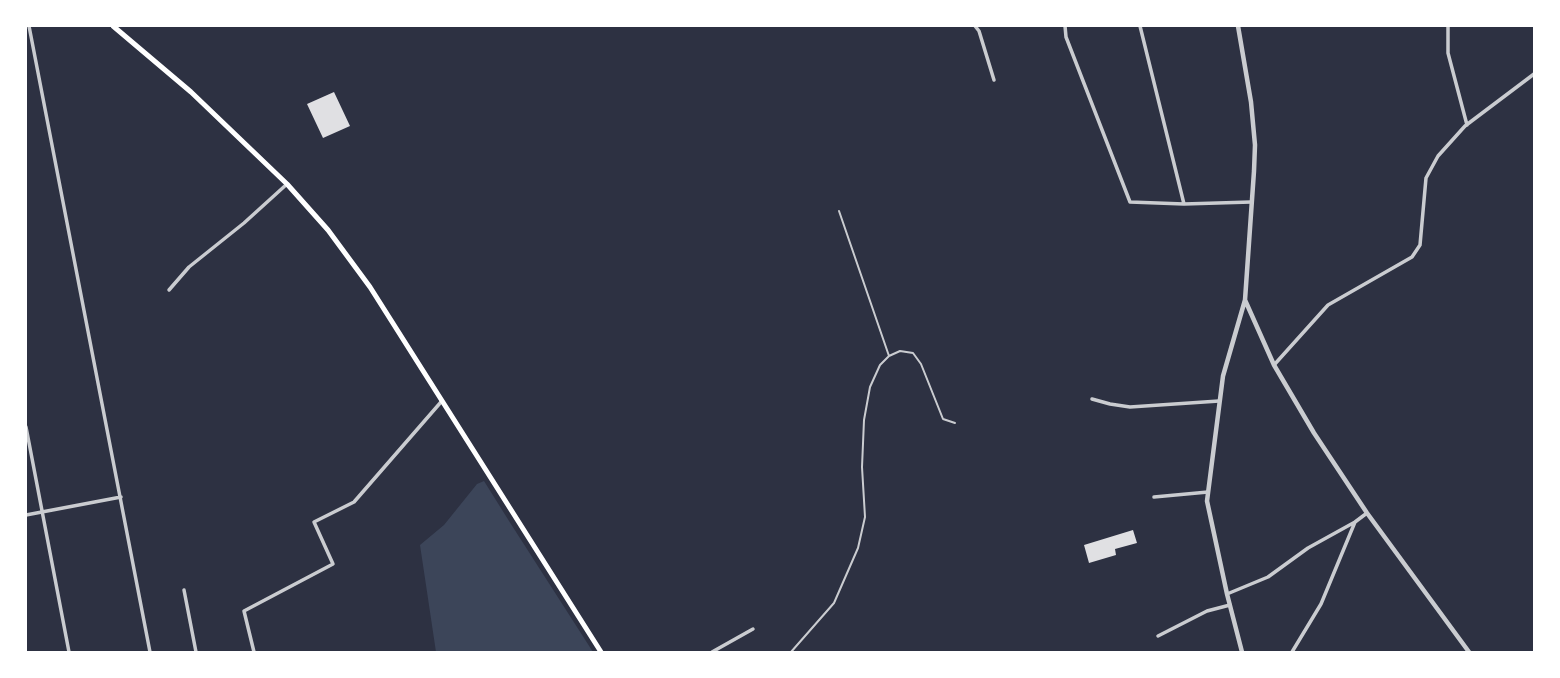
<!DOCTYPE html>
<html>
<head>
<meta charset="utf-8">
<style>
  body { margin:0 }
  #map { position:relative; width:1560px; height:678px; overflow:hidden; background:#2d3142; font-family:"Fira Sans Condensed",sans-serif }
  canvas { display:block }
  .frame { position:absolute; inset:0; border:27px solid #fff; pointer-events:none }
</style>
</head>
<body>
<div id="map">
<canvas width="1560" height="678"></canvas>
<div class="frame"></div>
</div>
<script>
const c = document.querySelector('canvas').getContext('2d');
c.lineJoin = 'round';
function fill(path, color) { c.fillStyle = color; c.fill(path, 'evenodd'); }
const poly = rows => new Path2D(rows.map(r => 'M' + r).join(''));
function stroke(path, color, width, dash) { c.strokeStyle = color; c.lineWidth = width; c.lineCap = dash ? 'butt' : 'round'; c.setLineDash(dash || []); c.stroke(path); }
const green = poly([
  [484,481,509,521,593,652,436,652,420,545,444,525,477,484]
]);
const building = poly([
  [334,92,350,126,323,138,307,104],
  [1133,530,1137,543,1115,549,1116,555,1089,563,1084,545]
]);
const service = poly([
  [839,211,889,356],
  [791,652,834,603,858,548,865,517,862,467,864,420,870,387,880,365,889,356,900,351,913,353,921,364,943,419,955,423]
]);
const minor = poly([
  [29,26,150,652],
  [975,26,979,31,994,80],
  [1065,26,1066,37,1130,202,1184,204,1251,202],
  [1140,26,1184,204],
  [1448,26,1448,53,1467,125],
  [169,290,189,267,244,223,287,184],
  [1274,365,1328,305,1412,257,1420,245,1426,178,1438,156,1465,126,1534,74],
  [1092,399,1110,404,1130,407,1219,401],
  [26,427,69,652],
  [1154,497,1208,492],
  [26,515,121,497],
  [184,590,196,652],
  [1227,594,1268,577,1308,548,1355,522,1367,513],
  [1158,636,1207,611,1230,605],
  [254,652,244,611,333,564,314,522,354,502,441,402],
  [712,652,753,629],
  [1292,652,1321,604,1355,522]
]);
const tertiary = poly([
  [1238,26,1251,102,1255,145,1254,171,1245,300,1223,376,1207,501,1227,594,1242,652],
  [1245,300,1274,365,1314,433,1367,513,1469,652]
]);
const secondary = poly([
  [113,26,191,92,287,184,328,230,370,287,601,652]
]);
fill(green, '#3c4559');
fill(building, '#e0e0e3');
stroke(service, '#caccd0', 2);
stroke(minor, '#caccd0', 3.5);
stroke(tertiary, '#caccd0', 4.5);
stroke(secondary, '#fff', 5);
</script>
</body>
</html>
